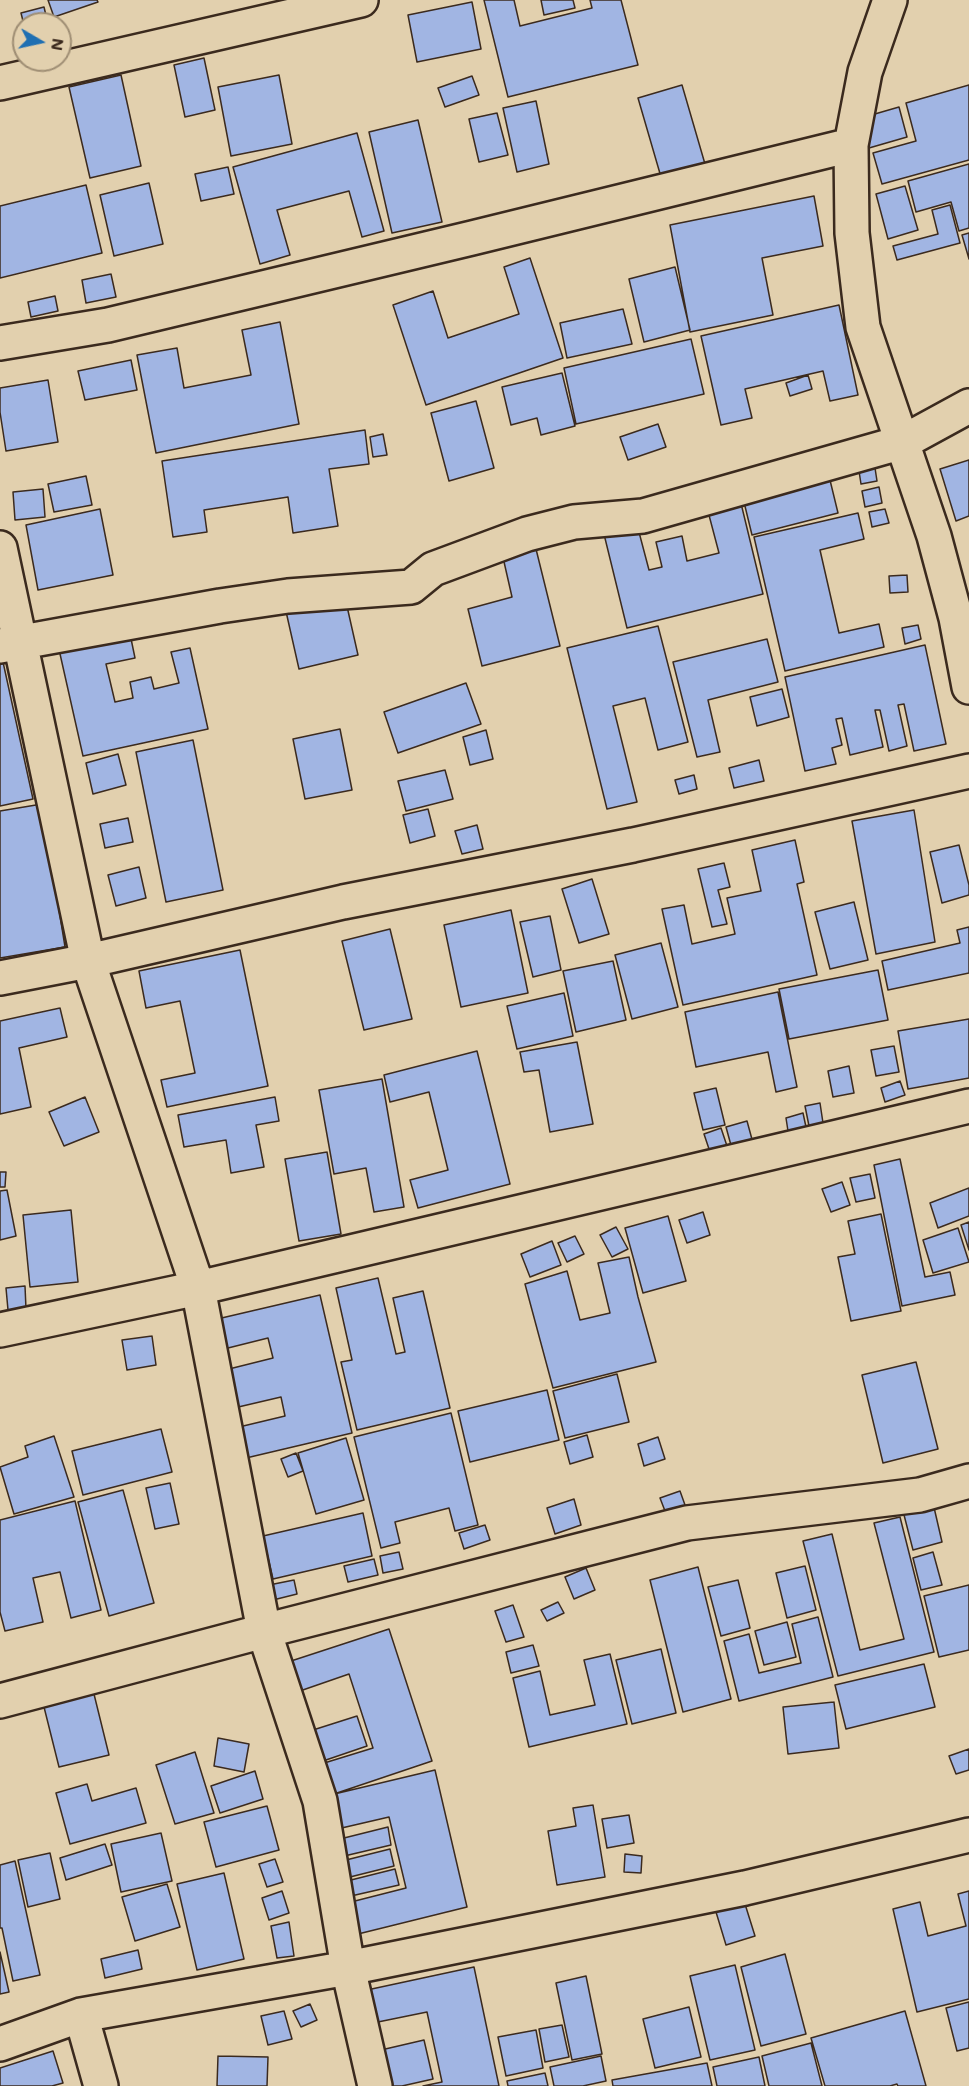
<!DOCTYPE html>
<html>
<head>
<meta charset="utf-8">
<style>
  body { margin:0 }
  #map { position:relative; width:969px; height:2086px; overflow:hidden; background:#e2d0ae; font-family:Mali,sans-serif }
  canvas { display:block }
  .north { position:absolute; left:12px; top:12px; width:60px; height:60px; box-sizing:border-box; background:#e2d0ae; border:2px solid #9f8e74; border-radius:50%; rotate:99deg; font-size:16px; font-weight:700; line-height:24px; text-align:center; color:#3b2a1e }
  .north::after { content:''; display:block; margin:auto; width:21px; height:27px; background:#1f6fb2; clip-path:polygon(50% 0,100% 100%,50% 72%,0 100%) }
</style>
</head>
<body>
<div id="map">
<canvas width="969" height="2086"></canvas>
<div class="north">N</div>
</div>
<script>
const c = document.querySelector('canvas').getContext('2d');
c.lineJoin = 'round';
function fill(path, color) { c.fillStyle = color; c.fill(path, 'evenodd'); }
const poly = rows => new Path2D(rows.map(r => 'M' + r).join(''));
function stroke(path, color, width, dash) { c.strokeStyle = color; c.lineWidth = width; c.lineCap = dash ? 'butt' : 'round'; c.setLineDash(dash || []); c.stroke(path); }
const building = poly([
  [48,0,97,0,98,2,54,17,48,0],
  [484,0,514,0,520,26,592,8,590,0,621,0,638,65,508,97,484,0],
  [541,0,573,0,575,8,544,15,541,0],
  [472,2,481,49,417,62,408,15,472,2],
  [44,7,48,24,24,25,21,13,44,7],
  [204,58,215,110,185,117,174,65,204,58],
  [121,75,141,166,90,178,69,87,121,75],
  [279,75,292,144,231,156,218,87,279,75],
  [472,76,479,95,445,107,438,88,472,76],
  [682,85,705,164,661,177,638,98,682,85],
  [969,85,969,160,882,184,873,153,916,141,906,103,969,85],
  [536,101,549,164,517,172,503,108,536,101],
  [899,107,907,137,869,148,861,118,899,107],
  [497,113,508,155,479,162,469,119,497,113],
  [418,120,442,222,392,233,369,132,418,120],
  [357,133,384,231,362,237,349,191,277,210,290,255,260,264,233,167,357,133],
  [969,164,969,228,959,231,951,202,916,212,908,181,969,164],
  [228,167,234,194,201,201,195,174,228,167],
  [149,183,163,244,114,256,100,195,149,183],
  [86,185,102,253,0,278,0,206,86,185],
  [905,186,918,230,888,239,876,194,905,186],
  [814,196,823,246,762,258,773,315,690,332,670,225,814,196],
  [950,205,960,243,897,260,893,246,938,234,932,210,950,205],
  [969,233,969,259,962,235,969,233],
  [530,258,563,358,426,405,393,305,433,291,448,338,519,314,504,267,530,258],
  [675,267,690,330,644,342,629,279,675,267],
  [111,274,116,297,86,303,82,280,111,274],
  [55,296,58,311,31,317,28,302,55,296],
  [839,305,858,395,830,401,823,371,745,389,752,418,721,425,701,336,839,305],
  [623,309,632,344,567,358,560,323,623,309],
  [280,322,299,424,156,453,137,355,177,348,184,388,251,375,242,330,280,322],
  [691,339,704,394,576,424,564,368,691,339],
  [131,360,137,390,85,400,78,371,131,360],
  [562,373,575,426,541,435,537,418,511,425,502,387,562,373],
  [808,375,812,389,790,396,786,383,808,375],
  [48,380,58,442,6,451,0,412,0,388,48,380],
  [476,401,494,468,449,481,431,413,476,401],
  [658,424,666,447,628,460,620,437,658,424],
  [365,430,369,464,329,469,338,526,293,533,288,497,204,510,207,532,173,537,162,461,365,430],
  [383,434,387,455,373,457,370,437,383,434],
  [969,460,969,516,956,521,940,469,969,460],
  [875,468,877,481,861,484,859,471,875,468],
  [86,476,92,505,54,512,48,484,86,476],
  [829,476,838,513,752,535,743,498,829,476],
  [879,487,882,503,865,507,862,491,879,487],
  [43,489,45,517,15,520,13,492,43,489],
  [738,491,763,594,627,628,602,526,635,517,649,570,662,567,656,542,682,536,687,561,719,553,705,500,738,491],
  [100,509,113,575,38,590,26,525,100,509],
  [885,509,889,523,872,527,869,512,885,509],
  [858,513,864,539,820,550,839,633,879,624,884,647,785,671,754,537,858,513],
  [535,545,560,646,482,666,468,609,512,597,502,553,535,545],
  [907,575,908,592,890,593,889,576,907,575],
  [344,593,358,655,299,669,285,607,344,593],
  [918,625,921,639,905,644,902,628,918,625],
  [658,626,688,742,658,750,645,698,613,706,637,802,607,809,567,648,658,626],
  [129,629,135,658,106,664,115,702,133,698,130,682,151,677,154,689,179,683,171,652,190,648,208,729,83,756,58,645,129,629],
  [767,639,778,682,708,700,720,752,697,757,673,662,767,639],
  [925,645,946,744,914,751,904,704,898,705,907,746,889,751,880,710,875,710,883,747,850,755,842,718,836,719,842,745,832,748,836,764,805,771,785,677,925,645],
  [0,662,3,662,33,799,0,806,0,662],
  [466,683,481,724,398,753,384,712,466,683],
  [782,689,789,717,757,726,750,697,782,689],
  [340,729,352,790,305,799,293,739,340,729],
  [486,730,493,759,470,765,463,737,486,730],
  [193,740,223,890,166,902,136,752,193,740],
  [118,754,126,785,93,794,86,763,118,754],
  [759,760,764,781,734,788,729,768,759,760],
  [445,770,453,799,406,811,398,781,445,770],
  [694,775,697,789,679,794,675,780,694,775],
  [42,804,65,947,0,958,0,811,42,804],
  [428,809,435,836,410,843,403,815,428,809],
  [914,810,935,942,876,954,852,821,914,810],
  [128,818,133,842,105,848,100,824,128,818],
  [477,825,483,849,462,854,455,831,477,825],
  [795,840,804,882,797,884,817,975,683,1005,662,909,684,905,692,944,735,934,727,898,761,891,752,850,795,840],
  [959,845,969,885,969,895,942,903,930,852,959,845],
  [724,863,730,887,718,890,727,924,712,927,698,869,724,863],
  [139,867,146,898,116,906,108,875,139,867],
  [592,879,609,934,579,943,562,889,592,879],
  [854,902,868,960,830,969,815,912,854,902],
  [511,910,528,993,461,1007,444,925,511,910],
  [550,916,561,970,533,977,520,922,550,916],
  [969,927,969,973,888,990,882,961,960,943,957,930,969,927],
  [390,929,412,1019,364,1030,342,941,390,929],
  [661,943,678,1007,632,1019,615,955,661,943],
  [240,950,268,1086,167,1107,161,1080,195,1073,180,1001,146,1008,139,971,240,950],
  [613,961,626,1020,576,1032,563,971,613,961],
  [878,970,888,1020,789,1039,779,989,878,970],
  [778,992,797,1087,776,1092,768,1052,696,1067,685,1012,778,992],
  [564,993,573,1036,517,1049,507,1006,564,993],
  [60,1008,67,1037,19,1048,31,1107,0,1114,0,1021,60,1008],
  [969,1019,969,1078,908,1089,898,1031,969,1019],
  [577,1042,593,1124,550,1132,539,1070,524,1072,520,1052,577,1042],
  [894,1046,899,1072,876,1076,871,1050,894,1046],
  [477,1051,510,1184,418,1208,410,1180,448,1170,429,1092,390,1102,384,1075,477,1051],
  [849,1066,854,1093,833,1097,828,1071,849,1066],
  [382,1079,404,1207,374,1212,366,1168,334,1174,319,1090,382,1079],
  [900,1081,905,1095,885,1102,881,1088,900,1081],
  [716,1088,725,1125,703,1130,694,1093,716,1088],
  [85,1097,99,1132,64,1146,49,1112,85,1097],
  [275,1097,279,1121,256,1125,264,1167,231,1173,226,1140,184,1147,178,1115,275,1097],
  [820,1103,823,1123,809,1126,805,1106,820,1103],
  [803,1113,806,1127,788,1131,786,1118,803,1113],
  [747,1121,753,1143,732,1149,726,1127,747,1121],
  [721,1128,728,1149,711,1155,704,1134,721,1128],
  [327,1152,341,1234,299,1241,285,1159,327,1152],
  [900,1159,925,1277,950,1272,955,1295,902,1306,874,1165,900,1159],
  [0,1172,6,1172,5,1187,0,1187,0,1172],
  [870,1174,875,1198,856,1202,850,1178,870,1174],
  [842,1182,850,1205,831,1212,822,1189,842,1182],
  [969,1188,969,1216,938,1228,930,1203,969,1188],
  [7,1190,16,1236,0,1240,0,1191,7,1190],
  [71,1210,78,1282,30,1287,23,1215,71,1210],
  [703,1212,710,1235,687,1243,679,1220,703,1212],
  [881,1214,901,1311,851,1321,838,1257,855,1254,848,1221,881,1214],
  [668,1216,686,1281,643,1293,625,1228,668,1216],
  [969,1222,969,1250,961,1225,969,1222],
  [616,1227,628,1249,612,1257,600,1235,616,1227],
  [958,1228,969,1262,933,1273,923,1240,958,1228],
  [575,1236,584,1254,567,1262,558,1243,575,1236],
  [552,1241,561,1265,530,1277,521,1254,552,1241],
  [629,1257,638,1297,656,1362,553,1388,525,1284,567,1271,580,1320,610,1313,598,1263,629,1257],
  [378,1278,396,1354,405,1352,393,1298,423,1291,450,1408,357,1430,341,1362,352,1360,336,1288,378,1278],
  [25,1286,26,1309,8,1310,6,1288,25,1286],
  [320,1295,352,1433,246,1458,239,1427,285,1416,281,1397,234,1408,225,1370,273,1358,268,1338,220,1350,213,1320,320,1295],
  [152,1336,156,1365,127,1370,122,1340,152,1336],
  [916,1362,938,1449,883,1463,862,1375,916,1362],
  [617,1374,629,1422,565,1438,553,1391,617,1374],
  [547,1390,559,1440,470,1462,458,1411,547,1390],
  [451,1413,478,1525,455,1531,449,1508,395,1522,400,1543,381,1548,354,1437,451,1413],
  [161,1429,172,1472,83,1495,72,1451,161,1429],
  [587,1435,593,1457,570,1464,564,1442,587,1435],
  [54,1436,74,1497,14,1514,0,1467,28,1457,25,1446,54,1436],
  [658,1437,665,1459,644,1466,638,1444,658,1437],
  [346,1438,364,1500,316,1514,298,1453,346,1438],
  [296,1453,303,1471,288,1477,281,1459,296,1453],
  [170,1483,179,1524,155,1529,146,1488,170,1483],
  [123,1490,154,1603,109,1616,78,1502,123,1490],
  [680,1491,685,1505,665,1511,660,1498,680,1491],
  [574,1499,581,1525,555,1534,547,1508,574,1499],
  [75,1501,101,1610,71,1618,60,1572,33,1578,43,1622,5,1631,0,1612,0,1520,75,1501],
  [933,1503,942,1542,913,1550,903,1511,933,1503],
  [363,1513,372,1556,273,1579,263,1536,363,1513],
  [900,1517,934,1652,838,1676,803,1541,832,1534,860,1650,904,1639,874,1523,900,1517],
  [485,1525,490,1540,464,1549,459,1533,485,1525],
  [399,1552,403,1569,383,1573,380,1556,399,1552],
  [933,1552,942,1585,921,1590,913,1558,933,1552],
  [374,1559,378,1575,348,1582,344,1566,374,1559],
  [805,1566,816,1610,787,1618,776,1573,805,1566],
  [698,1567,731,1699,683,1712,650,1580,698,1567],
  [586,1568,595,1590,574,1599,565,1577,586,1568],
  [294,1580,297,1594,273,1600,269,1585,294,1580],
  [738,1580,750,1628,721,1636,708,1587,738,1580],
  [969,1585,969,1650,939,1657,924,1596,969,1585],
  [558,1602,564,1613,547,1621,541,1610,558,1602],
  [513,1605,524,1637,506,1642,495,1611,513,1605],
  [818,1617,833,1677,739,1701,724,1641,749,1634,759,1673,801,1663,792,1624,818,1617],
  [787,1622,796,1657,764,1665,755,1631,787,1622],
  [389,1629,432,1761,331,1795,321,1764,373,1748,349,1674,297,1692,288,1662,389,1629],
  [533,1645,539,1666,511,1673,506,1652,533,1645],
  [661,1649,676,1713,632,1724,616,1660,661,1649],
  [610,1654,627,1724,529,1747,513,1678,540,1671,550,1715,595,1705,584,1660,610,1654],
  [924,1664,935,1707,846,1729,835,1685,924,1664],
  [92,1686,109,1755,59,1767,42,1699,92,1686],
  [834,1702,839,1748,788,1754,783,1707,834,1702],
  [357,1716,367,1746,323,1761,313,1730,357,1716],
  [218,1738,249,1744,244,1772,214,1766,218,1738],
  [969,1749,969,1770,956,1774,949,1756,969,1749],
  [195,1752,214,1813,175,1824,156,1765,195,1752],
  [435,1770,467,1907,358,1934,351,1902,406,1888,389,1817,333,1830,326,1796,435,1770],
  [255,1771,263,1799,220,1813,211,1786,255,1771],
  [87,1784,92,1801,136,1788,146,1823,70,1844,56,1793,87,1784],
  [593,1805,605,1877,557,1885,548,1831,576,1826,573,1808,593,1805],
  [267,1806,279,1850,216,1867,204,1822,267,1806],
  [629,1815,634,1843,607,1848,602,1819,629,1815],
  [388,1827,391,1845,340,1857,336,1840,388,1827],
  [161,1833,172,1881,121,1892,111,1844,161,1833],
  [105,1844,112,1865,66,1880,60,1858,105,1844],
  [390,1849,394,1866,346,1878,342,1861,390,1849],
  [50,1853,60,1899,28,1907,18,1860,50,1853],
  [625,1854,642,1856,641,1873,624,1872,625,1854],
  [275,1859,283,1882,267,1887,259,1864,275,1859],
  [15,1861,40,1975,13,1981,2,1928,0,1928,0,1865,15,1861],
  [395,1869,399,1885,351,1896,347,1881,395,1869],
  [224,1873,244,1959,197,1970,177,1884,224,1873],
  [167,1884,180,1927,135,1941,122,1897,167,1884],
  [282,1891,289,1913,269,1920,262,1898,282,1891],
  [969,1891,969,1999,917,2012,893,1909,920,1902,928,1936,966,1926,958,1894,969,1891],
  [745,1904,755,1936,726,1945,716,1912,745,1904],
  [289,1922,294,1956,277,1958,271,1926,289,1922],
  [138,1950,142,1969,105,1978,101,1959,138,1950],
  [0,1952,9,1992,0,1994,0,1952],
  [785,1954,806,2034,761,2046,741,1967,785,1954],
  [735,1965,755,2050,710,2060,690,1976,735,1965],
  [474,1967,499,2086,423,2086,442,2082,427,2012,373,2023,367,1990,474,1967],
  [586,1976,602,2054,572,2060,556,1983,586,1976],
  [969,2002,969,2048,957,2051,946,2008,969,2002],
  [310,2004,317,2020,301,2027,293,2011,310,2004],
  [689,2007,701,2057,655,2068,643,2019,689,2007],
  [284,2011,292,2039,268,2045,261,2016,284,2011],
  [905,2011,926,2086,898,2086,897,2084,890,2086,825,2086,811,2038,905,2011],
  [562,2025,569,2057,545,2062,539,2029,562,2025],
  [536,2030,543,2068,506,2076,498,2037,536,2030],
  [424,2040,433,2079,402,2086,388,2086,381,2050,424,2040],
  [811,2043,822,2086,769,2086,762,2056,811,2043],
  [53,2051,63,2083,52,2086,0,2086,0,2068,53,2051],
  [218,2056,268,2057,267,2086,217,2086,218,2056],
  [601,2056,606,2081,583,2086,554,2086,550,2067,601,2056],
  [759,2057,765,2086,717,2086,713,2067,759,2057],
  [707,2063,712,2086,613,2086,612,2080,707,2063],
  [545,2073,548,2086,508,2086,507,2081,545,2073]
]);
const street = poly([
  [890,0,865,72,851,145,852,233,863,327,934,536,956,618,969,687],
  [0,83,361,0],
  [0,343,108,325,472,238,851,145],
  [0,548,88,961,198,1288,264,1631,320,1801,348,1968,375,2086],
  [0,646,220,606,288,596,411,587,433,569,527,534,574,522,643,516,903,442,969,406],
  [0,978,88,961,343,902,633,845,969,771],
  [0,1330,198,1288,969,1106],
  [0,1701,264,1631,687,1523,920,1495,969,1481],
  [81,2015,101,2086],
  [0,2044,81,2015,348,1968,745,1888,969,1835]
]);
fill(building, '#a1b5e3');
stroke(building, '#3b2a1e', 1.5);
stroke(street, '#3b2a1e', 38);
stroke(street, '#e2d0ae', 33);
</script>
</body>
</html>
